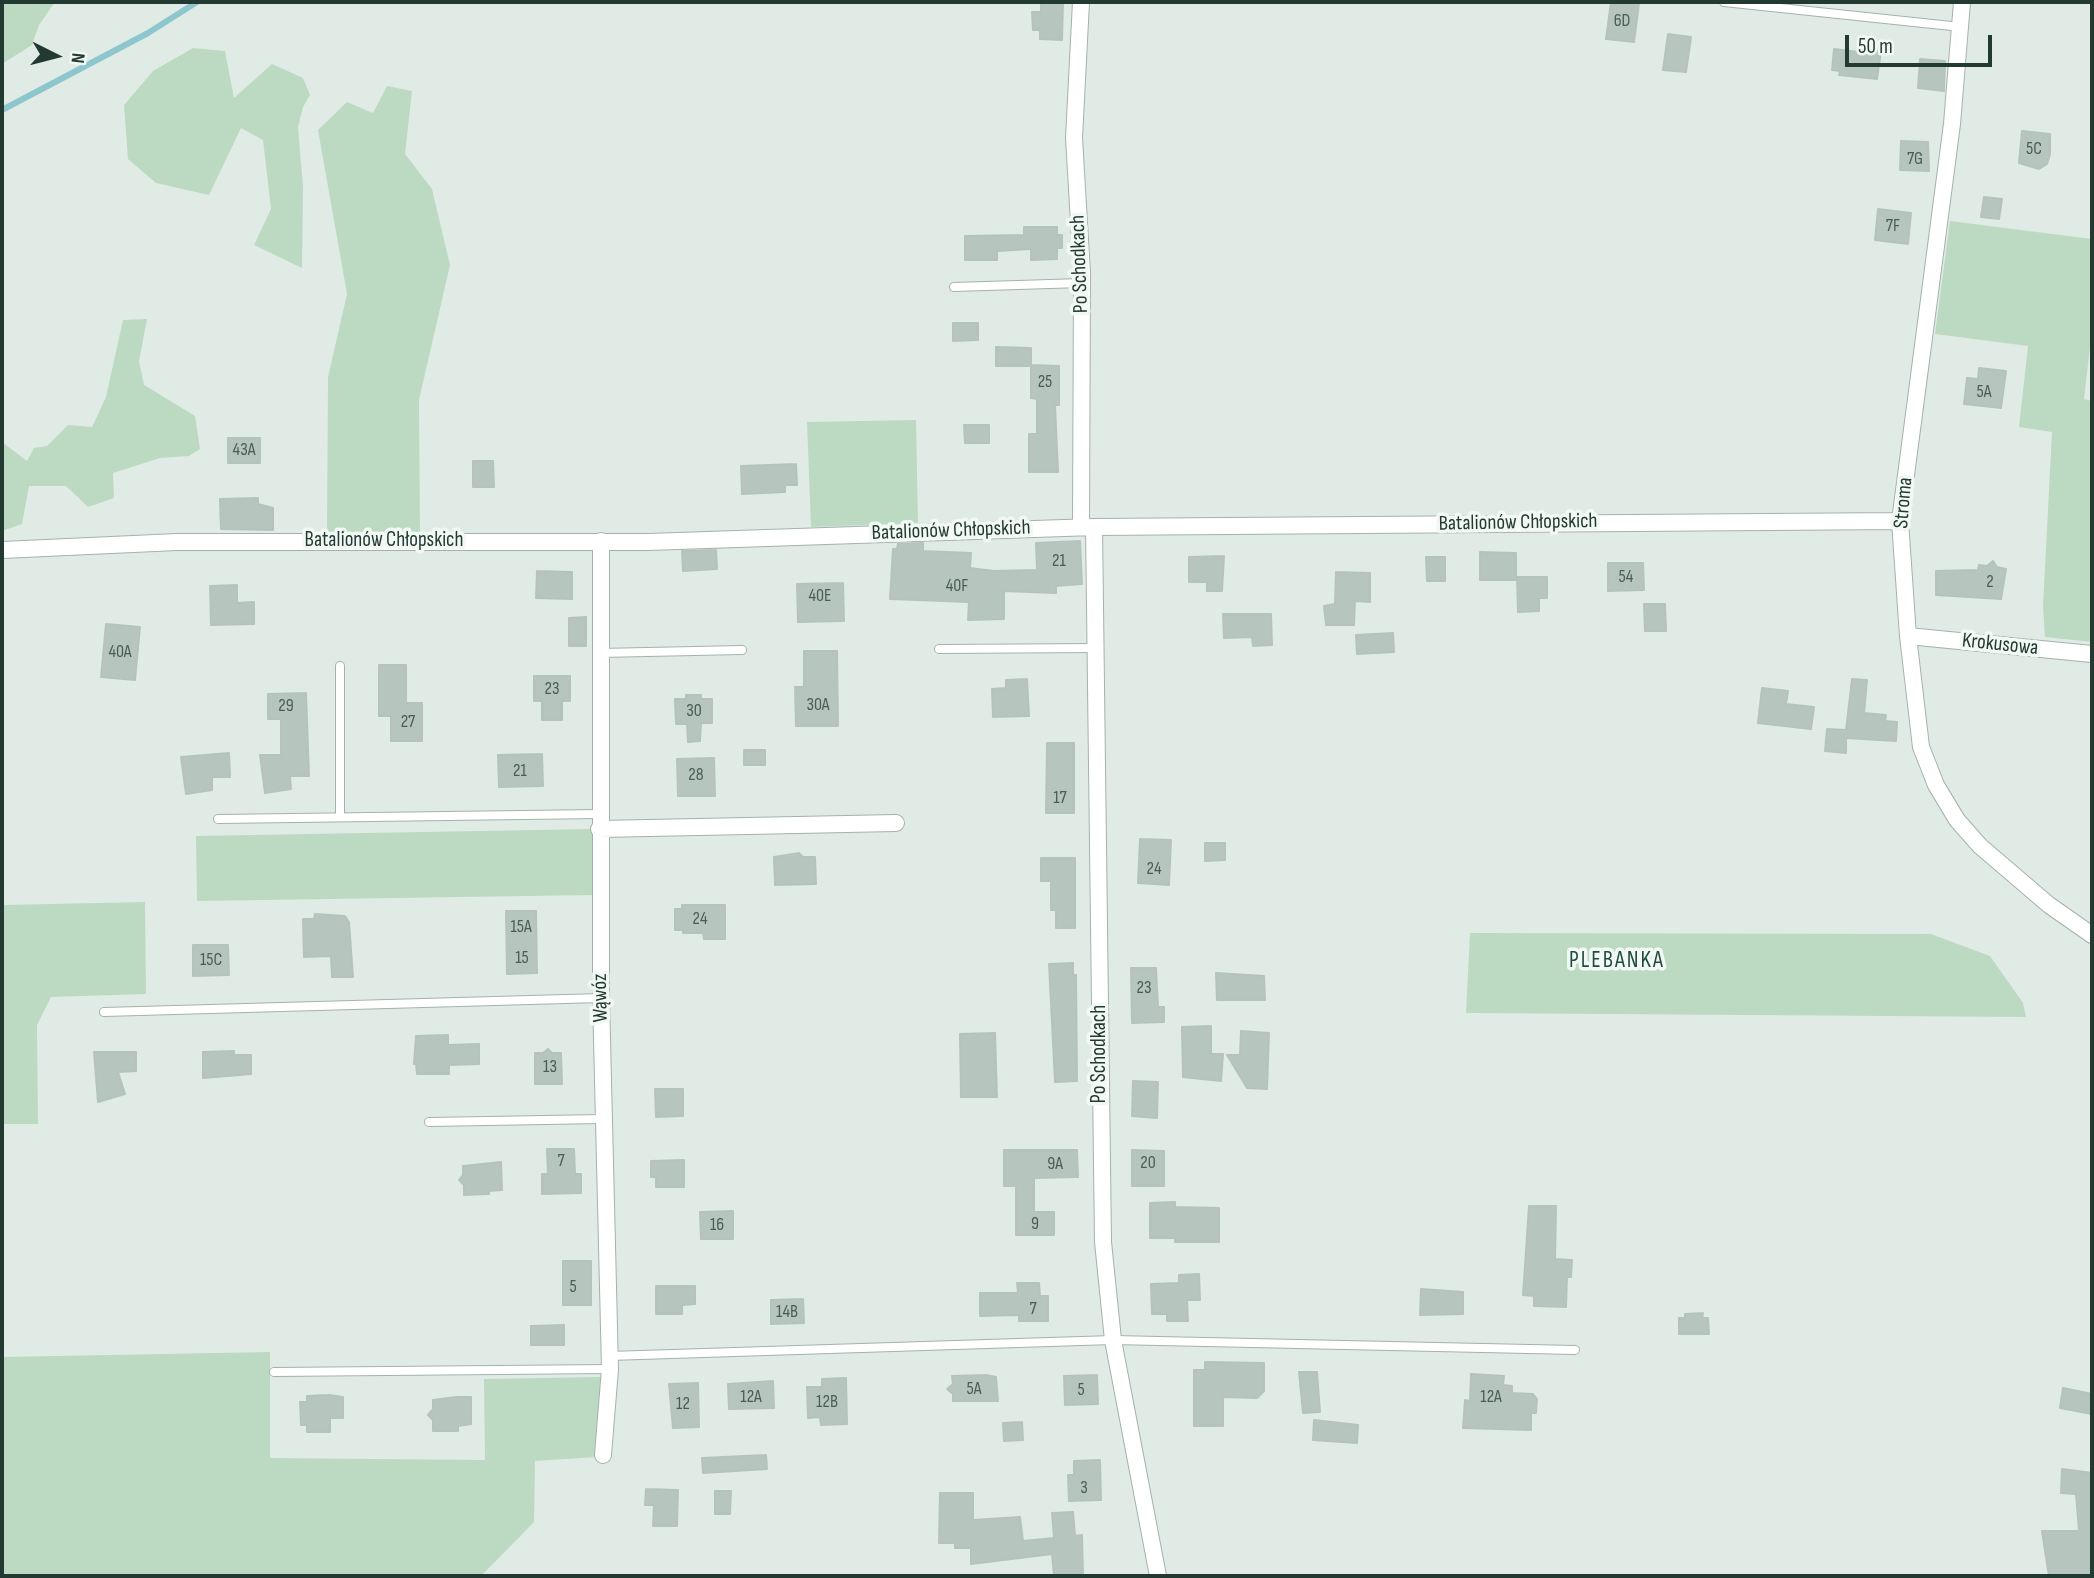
<!DOCTYPE html>
<html>
<head>
<meta charset="utf-8">
<style>
  body { margin:0 }
  #map { position:relative; width:2094px; height:1578px; overflow:hidden; background:#e1ebe6; font-family:"Sofia Sans Condensed",sans-serif }
  canvas { display:block }
  .frame { position:absolute; inset:0; border:4px solid #233a33; pointer-events:none }
  .north { position:absolute; left:21px; top:21px; width:70px; height:70px; -webkit-text-stroke:5px #f2f8f4; paint-order:stroke; rotate:96deg; font-size:19px; font-weight:700; line-height:28px; text-align:center; color:#233a33 }
  .north::after { content:''; display:block; margin:auto; width:24px; height:32px; background:#233a33; clip-path:polygon(50% 0,100% 100%,50% 72%,0 100%) }
  .scale { position:absolute; left:1845px; top:35px; width:147px; height:32px; box-sizing:border-box; border:4px solid #233a33; border-top:0; padding-left:9px; font-size:21px; line-height:24px; white-space:nowrap; color:#233a33; -webkit-text-stroke:5px #f2f8f4; paint-order:stroke }
</style>
</head>
<body>
<div id="map">
<canvas width="2094" height="1578"></canvas>
<div class="frame"></div>
<div class="north">N</div>
<div class="scale">50 m</div>
</div>
<script>
const c = document.querySelector('canvas').getContext('2d');
c.lineJoin = 'round';
function fill(path, color) { c.fillStyle = color; c.fill(path, 'evenodd'); }
const poly = rows => new Path2D(rows.map(r => 'M' + r).join(''));
function stroke(path, color, width, dash) { c.strokeStyle = color; c.lineWidth = width; c.lineCap = dash ? 'butt' : 'round'; c.setLineDash(dash || []); c.stroke(path); }
function drawText(font, color, halo, rows, align = 'center') {
  c.font = font + ' "Sofia Sans Condensed",sans-serif'; c.lineWidth = 7; c.setLineDash([]); c.textBaseline = 'middle'; c.strokeStyle = halo; c.fillStyle = color; for (const [text, x, y, turn = 0] of rows) {
    c.save(); c.translate(x, y); c.rotate((+turn || 0) * Math.PI / 180); c.textAlign = isNaN(turn) ? turn : align; if (halo) c.strokeText(text, 0, 0); c.fillText(text, 0, 0); c.restore();
  }
}
const green = poly([
  [2,2,55,2,39,25,32,45,2,64],
  [193,48,225,51,234,98,272,64,303,78,310,95,303,107,298,127,303,187,302,268,254,245,271,209,263,140,241,128,209,195,156,183,128,159,124,105,153,71],
  [387,86,412,91,405,154,432,189,450,265,419,400,420,536,327,535,328,377,347,294,318,130,347,102,373,113],
  [1950,221,2092,239,2092,329,2084,399,2092,401,2092,642,2045,637,2043,606,2052,432,2019,427,2028,346,1935,334],
  [147,319,139,361,144,385,195,416,200,449,189,456,160,458,113,473,114,498,88,507,66,486,29,486,22,524,2,531,2,442,27,461,34,448,47,446,68,425,92,427,106,397,123,320],
  [916,420,918,523,811,527,807,422],
  [592,829,594,895,197,901,196,836],
  [145,902,146,994,51,997,37,1025,38,1124,2,1124,2,905],
  [1470,933,1931,934,1990,956,2023,1003,2026,1017,1466,1013],
  [270,1352,270,1458,485,1460,484,1379,601,1377,597,1457,535,1461,534,1522,481,1576,2,1576,2,1357]
]);
const stream = poly([
  [2,110,148,33,197,2]
]);
const building = poly([
  [1041,2,1063,2,1062,40,1040,39,1040,30,1033,30,1032,12,1041,12,1041,2],
  [1611,2,1639,3,1634,42,1606,39,1611,2],
  [1668,34,1691,37,1686,72,1663,70,1668,34],
  [1859,48,1881,51,1877,79,1839,75,1840,71,1832,70,1834,49,1859,52,1859,48],
  [1920,59,1945,61,1944,91,1918,88,1920,59],
  [2022,131,2050,134,2050,154,2047,164,2039,169,2019,163,2022,131],
  [1901,141,1928,142,1929,171,1900,170,1901,141],
  [1984,197,2002,199,1999,219,1981,217,1984,197],
  [1878,209,1911,213,1908,244,1875,240,1878,209],
  [1024,227,1057,227,1057,235,1062,235,1062,248,1057,248,1057,259,1031,260,1031,249,997,251,997,260,965,260,965,236,1024,235,1024,227],
  [953,323,978,323,978,340,953,341,953,323],
  [996,347,1031,348,1031,366,996,366,996,347],
  [1031,365,1059,366,1059,405,1055,405,1058,472,1029,472,1029,434,1037,434,1037,399,1031,398,1031,365],
  [1979,368,2006,371,2001,408,1964,404,1967,378,1978,379,1979,368],
  [964,425,989,425,989,443,965,443,964,425],
  [228,438,260,438,260,463,228,463,228,438],
  [473,461,493,461,494,487,473,487,473,461],
  [796,464,797,485,785,485,785,492,742,494,741,466,796,464],
  [258,498,258,504,273,508,273,530,221,529,220,499,258,498],
  [1080,541,1082,584,1056,586,1056,593,1004,591,1004,619,968,620,969,602,890,599,893,549,897,549,898,544,923,543,923,551,971,553,970,568,994,571,1037,570,1036,543,1080,541],
  [716,550,717,569,683,571,682,551,716,550],
  [1480,552,1516,553,1516,580,1480,580,1480,552],
  [1224,556,1222,591,1207,591,1207,582,1189,582,1189,557,1224,556],
  [1426,557,1445,557,1445,581,1427,581,1426,557],
  [1993,561,1997,567,2006,569,2001,599,1936,595,1936,571,1978,570,1979,565,1987,566,1993,561],
  [1608,563,1643,563,1644,590,1608,591,1608,563],
  [537,571,572,572,572,599,536,598,537,571],
  [1336,572,1370,573,1370,602,1355,601,1354,625,1326,625,1324,606,1335,604,1336,572],
  [1517,577,1547,577,1547,598,1539,598,1539,611,1518,612,1517,577],
  [843,583,844,621,798,622,797,584,843,583],
  [237,585,237,603,254,602,254,624,211,625,210,586,237,585],
  [1644,604,1665,604,1666,631,1645,631,1644,604],
  [1223,614,1271,614,1272,645,1253,646,1252,637,1224,638,1223,614],
  [586,617,586,646,569,646,569,618,586,617],
  [106,624,140,627,135,680,101,677,106,624],
  [1393,633,1394,652,1357,654,1356,635,1393,633],
  [804,651,837,651,838,726,796,726,795,687,804,687,804,651],
  [379,665,406,665,406,703,422,703,422,741,391,741,391,716,379,716,379,665],
  [534,676,570,676,570,701,562,701,562,720,542,720,542,701,534,701,534,676],
  [1027,679,1029,716,993,717,992,689,1006,688,1006,680,1027,679],
  [1852,679,1867,680,1864,713,1886,715,1885,721,1897,722,1896,741,1846,738,1846,753,1825,751,1827,729,1846,730,1852,679],
  [1762,688,1788,691,1786,704,1814,707,1811,729,1758,723,1762,688],
  [306,693,309,776,290,776,291,789,265,793,260,755,281,755,281,719,268,719,268,694,306,693],
  [686,695,701,695,701,699,712,699,712,723,701,723,700,741,688,742,687,724,676,724,675,699,686,699,686,695],
  [1047,743,1074,743,1074,813,1046,813,1047,743],
  [744,750,765,750,765,765,744,765,744,750],
  [229,753,230,777,212,777,212,790,186,794,181,757,229,753],
  [542,754,543,786,499,787,498,755,542,754],
  [714,758,715,796,678,796,677,759,714,758],
  [1140,839,1171,840,1169,885,1138,883,1140,839],
  [1205,843,1225,843,1225,860,1205,861,1205,843],
  [799,853,803,857,815,857,816,884,775,885,774,857,799,853],
  [1041,858,1075,858,1075,928,1056,928,1056,910,1051,910,1051,881,1041,881,1041,858],
  [682,905,725,905,725,939,704,939,703,933,683,933,683,930,675,930,675,909,682,909,682,905],
  [506,911,536,911,537,973,507,974,506,911],
  [315,914,345,916,349,922,353,977,332,977,331,956,304,957,303,919,314,919,315,914],
  [193,945,228,945,229,975,193,976,193,945],
  [1073,963,1073,975,1076,975,1077,1081,1055,1082,1049,964,1073,963],
  [1131,968,1156,968,1158,1007,1164,1007,1164,1022,1132,1023,1131,968],
  [1216,973,1264,976,1265,1000,1217,1000,1216,973],
  [1211,1026,1211,1054,1223,1054,1221,1081,1183,1077,1182,1027,1211,1026],
  [1241,1031,1269,1033,1267,1089,1247,1088,1227,1055,1240,1055,1241,1031],
  [995,1033,997,1097,961,1097,960,1034,995,1033],
  [448,1035,448,1045,479,1044,479,1064,449,1065,449,1074,417,1074,416,1063,414,1064,416,1036,448,1035],
  [548,1049,552,1053,561,1053,562,1084,535,1084,535,1053,543,1053,548,1049],
  [234,1051,234,1055,251,1055,251,1074,203,1078,203,1052,234,1051],
  [94,1052,136,1052,136,1071,118,1072,125,1094,98,1102,94,1052],
  [1133,1081,1158,1082,1157,1118,1132,1116,1133,1081],
  [655,1089,683,1089,683,1116,656,1117,655,1089],
  [547,1149,574,1149,575,1174,581,1174,581,1193,542,1194,542,1174,548,1174,547,1149],
  [1004,1150,1077,1150,1078,1177,1034,1178,1034,1212,1054,1212,1054,1235,1016,1235,1016,1186,1004,1186,1004,1150],
  [1132,1150,1164,1151,1164,1186,1132,1186,1132,1150],
  [684,1160,684,1187,656,1187,656,1177,651,1177,651,1161,684,1160],
  [501,1162,502,1190,489,1191,489,1194,464,1195,464,1185,459,1180,463,1175,463,1166,501,1162],
  [1175,1202,1175,1207,1219,1208,1219,1242,1175,1242,1175,1238,1150,1238,1150,1203,1175,1202],
  [1529,1206,1556,1206,1555,1259,1572,1260,1571,1277,1567,1277,1566,1307,1534,1306,1534,1296,1523,1295,1529,1206],
  [733,1211,733,1239,701,1239,700,1212,733,1211],
  [563,1261,591,1261,591,1305,563,1305,563,1261],
  [1199,1274,1200,1300,1187,1300,1188,1321,1167,1321,1167,1314,1152,1314,1151,1284,1179,1283,1179,1275,1199,1274],
  [1017,1283,1039,1283,1040,1296,1048,1296,1048,1321,1019,1321,1019,1315,980,1316,980,1293,1018,1293,1017,1283],
  [656,1286,695,1286,695,1304,682,1305,682,1314,656,1314,656,1286],
  [1421,1289,1463,1292,1463,1314,1420,1315,1421,1289],
  [803,1299,804,1323,771,1324,771,1300,803,1299],
  [1703,1313,1702,1318,1708,1318,1709,1334,1679,1334,1679,1318,1685,1318,1685,1314,1703,1313],
  [564,1325,564,1345,531,1345,531,1326,564,1325],
  [1205,1362,1264,1363,1264,1391,1257,1398,1223,1397,1223,1426,1194,1426,1194,1370,1205,1370,1205,1362],
  [1299,1372,1317,1372,1320,1412,1303,1413,1299,1372],
  [1471,1374,1504,1376,1503,1385,1512,1386,1512,1393,1533,1394,1537,1399,1536,1413,1531,1413,1531,1430,1463,1428,1465,1400,1470,1401,1471,1374],
  [986,1375,996,1377,998,1401,953,1401,953,1394,947,1389,953,1384,952,1376,986,1375],
  [1097,1375,1098,1404,1065,1405,1064,1376,1097,1375],
  [846,1378,847,1424,821,1425,820,1417,808,1418,807,1387,822,1387,822,1379,846,1378],
  [773,1381,774,1408,729,1409,728,1384,773,1381],
  [698,1383,699,1427,673,1428,669,1384,698,1383],
  [2063,1388,2092,1394,2092,1414,2060,1408,2063,1388],
  [329,1395,343,1397,343,1418,330,1418,330,1432,307,1432,307,1425,301,1425,300,1402,307,1402,307,1396,329,1395],
  [456,1397,471,1397,471,1424,458,1426,458,1431,433,1431,433,1420,428,1415,433,1409,433,1400,456,1397],
  [1314,1420,1358,1425,1357,1443,1313,1440,1314,1420],
  [1022,1422,1023,1440,1004,1441,1003,1423,1022,1422],
  [766,1455,767,1469,703,1473,702,1458,766,1455],
  [1100,1460,1101,1500,1069,1501,1068,1475,1074,1475,1074,1461,1100,1460],
  [2062,1469,2092,1473,2092,1576,2049,1576,2042,1531,2079,1531,2076,1494,2061,1493,2062,1469],
  [646,1489,678,1490,677,1526,653,1526,654,1505,645,1505,646,1489],
  [715,1491,731,1491,730,1514,715,1514,715,1491],
  [940,1493,973,1493,973,1520,1020,1517,1023,1541,1054,1538,1052,1513,1073,1512,1075,1536,1082,1535,1083,1576,1054,1576,1052,1554,971,1564,971,1548,955,1548,955,1543,939,1543,940,1493]
]);
const service = poly([
  [1724,2,1961,27],
  [954,287,1082,283],
  [939,649,1096,648],
  [600,653,742,650],
  [340,666,340,816],
  [218,819,599,814],
  [104,1012,601,998],
  [429,1122,603,1119],
  [609,1356,1113,1340,1575,1350],
  [274,1372,610,1369]
]);
const minor = poly([
  [1081,2,1074,138,1082,273,1081,527],
  [1962,2,1952,124,1900,521,1908,636,1921,747,1936,785,1957,820,1980,846,2049,905,2092,935],
  [1094,527,1103,1242,1113,1340,1158,1576],
  [601,541,601,998,610,1369,603,1455],
  [2,550,177,542,648,542,1094,527,1900,521],
  [1908,636,2092,654],
  [599,829,896,823]
]);
const numberNames = [
  ["6D",1622,21],
  ["5C",2034,149],
  ["7G",1915,159],
  ["7F",1893,226],
  ["25",1045,382],
  ["5A",1984,392],
  ["43A",244,450],
  ["21",1059,561],
  ["54",1626,577],
  ["2",1990,582],
  ["40F",957,586],
  ["40E",820,596],
  ["40A",120,652],
  ["23",552,689],
  ["30A",818,705],
  ["29",286,706],
  ["30",694,711],
  ["27",408,722],
  ["21",520,771],
  ["28",696,775],
  ["17",1060,798],
  ["24",1154,869],
  ["24",700,919],
  ["15A",521,927],
  ["15",522,958],
  ["15C",211,960],
  ["23",1144,988],
  ["13",550,1067],
  ["7",561,1161],
  ["20",1148,1163],
  ["9A",1055,1164],
  ["9",1035,1224],
  ["16",717,1225],
  ["5",573,1287],
  ["7",1033,1309],
  ["14B",787,1312],
  ["5A",974,1389],
  ["5",1081,1390],
  ["12A",751,1397],
  ["12A",1491,1397],
  ["12B",827,1402],
  ["12",683,1404],
  ["3",1084,1488]
];
const streetNames = [
  ["Po Schodkach",1080,264,-92],
  ["Stroma",1904,503,-85],
  ["Batalionów Chłopskich",1518,523,-1],
  ["Batalionów Chłopskich",951,531,-2],
  ["Batalionów Chłopskich",384,541],
  ["Krokusowa",2000,645,6],
  ["Wąwóz",601,998,-91],
  ["Po Schodkach",1100,1054,-90]
];
const neighbourhoodNames = [
  ["PLEBANKA",1617,961]
];
fill(green, '#bcdac2');
stroke(stream, '#8dc6cc', 6);
fill(building, '#b7c5bf');
stroke(building, '#b4c4bc', 2);
stroke(service, '#a4b2ad', 10);
stroke(minor, '#a4b2ad', 18);
stroke(service, '#fff', 8);
stroke(minor, '#fff', 16);
drawText('18px', '#485d56', null, numberNames);
drawText('21px', '#233a33', '#f2f8f4', streetNames);
c.letterSpacing = '2px';
drawText('23px', '#204b3e', '#f2f8f4', neighbourhoodNames);
c.letterSpacing = '0px';
</script>
</body>
</html>
